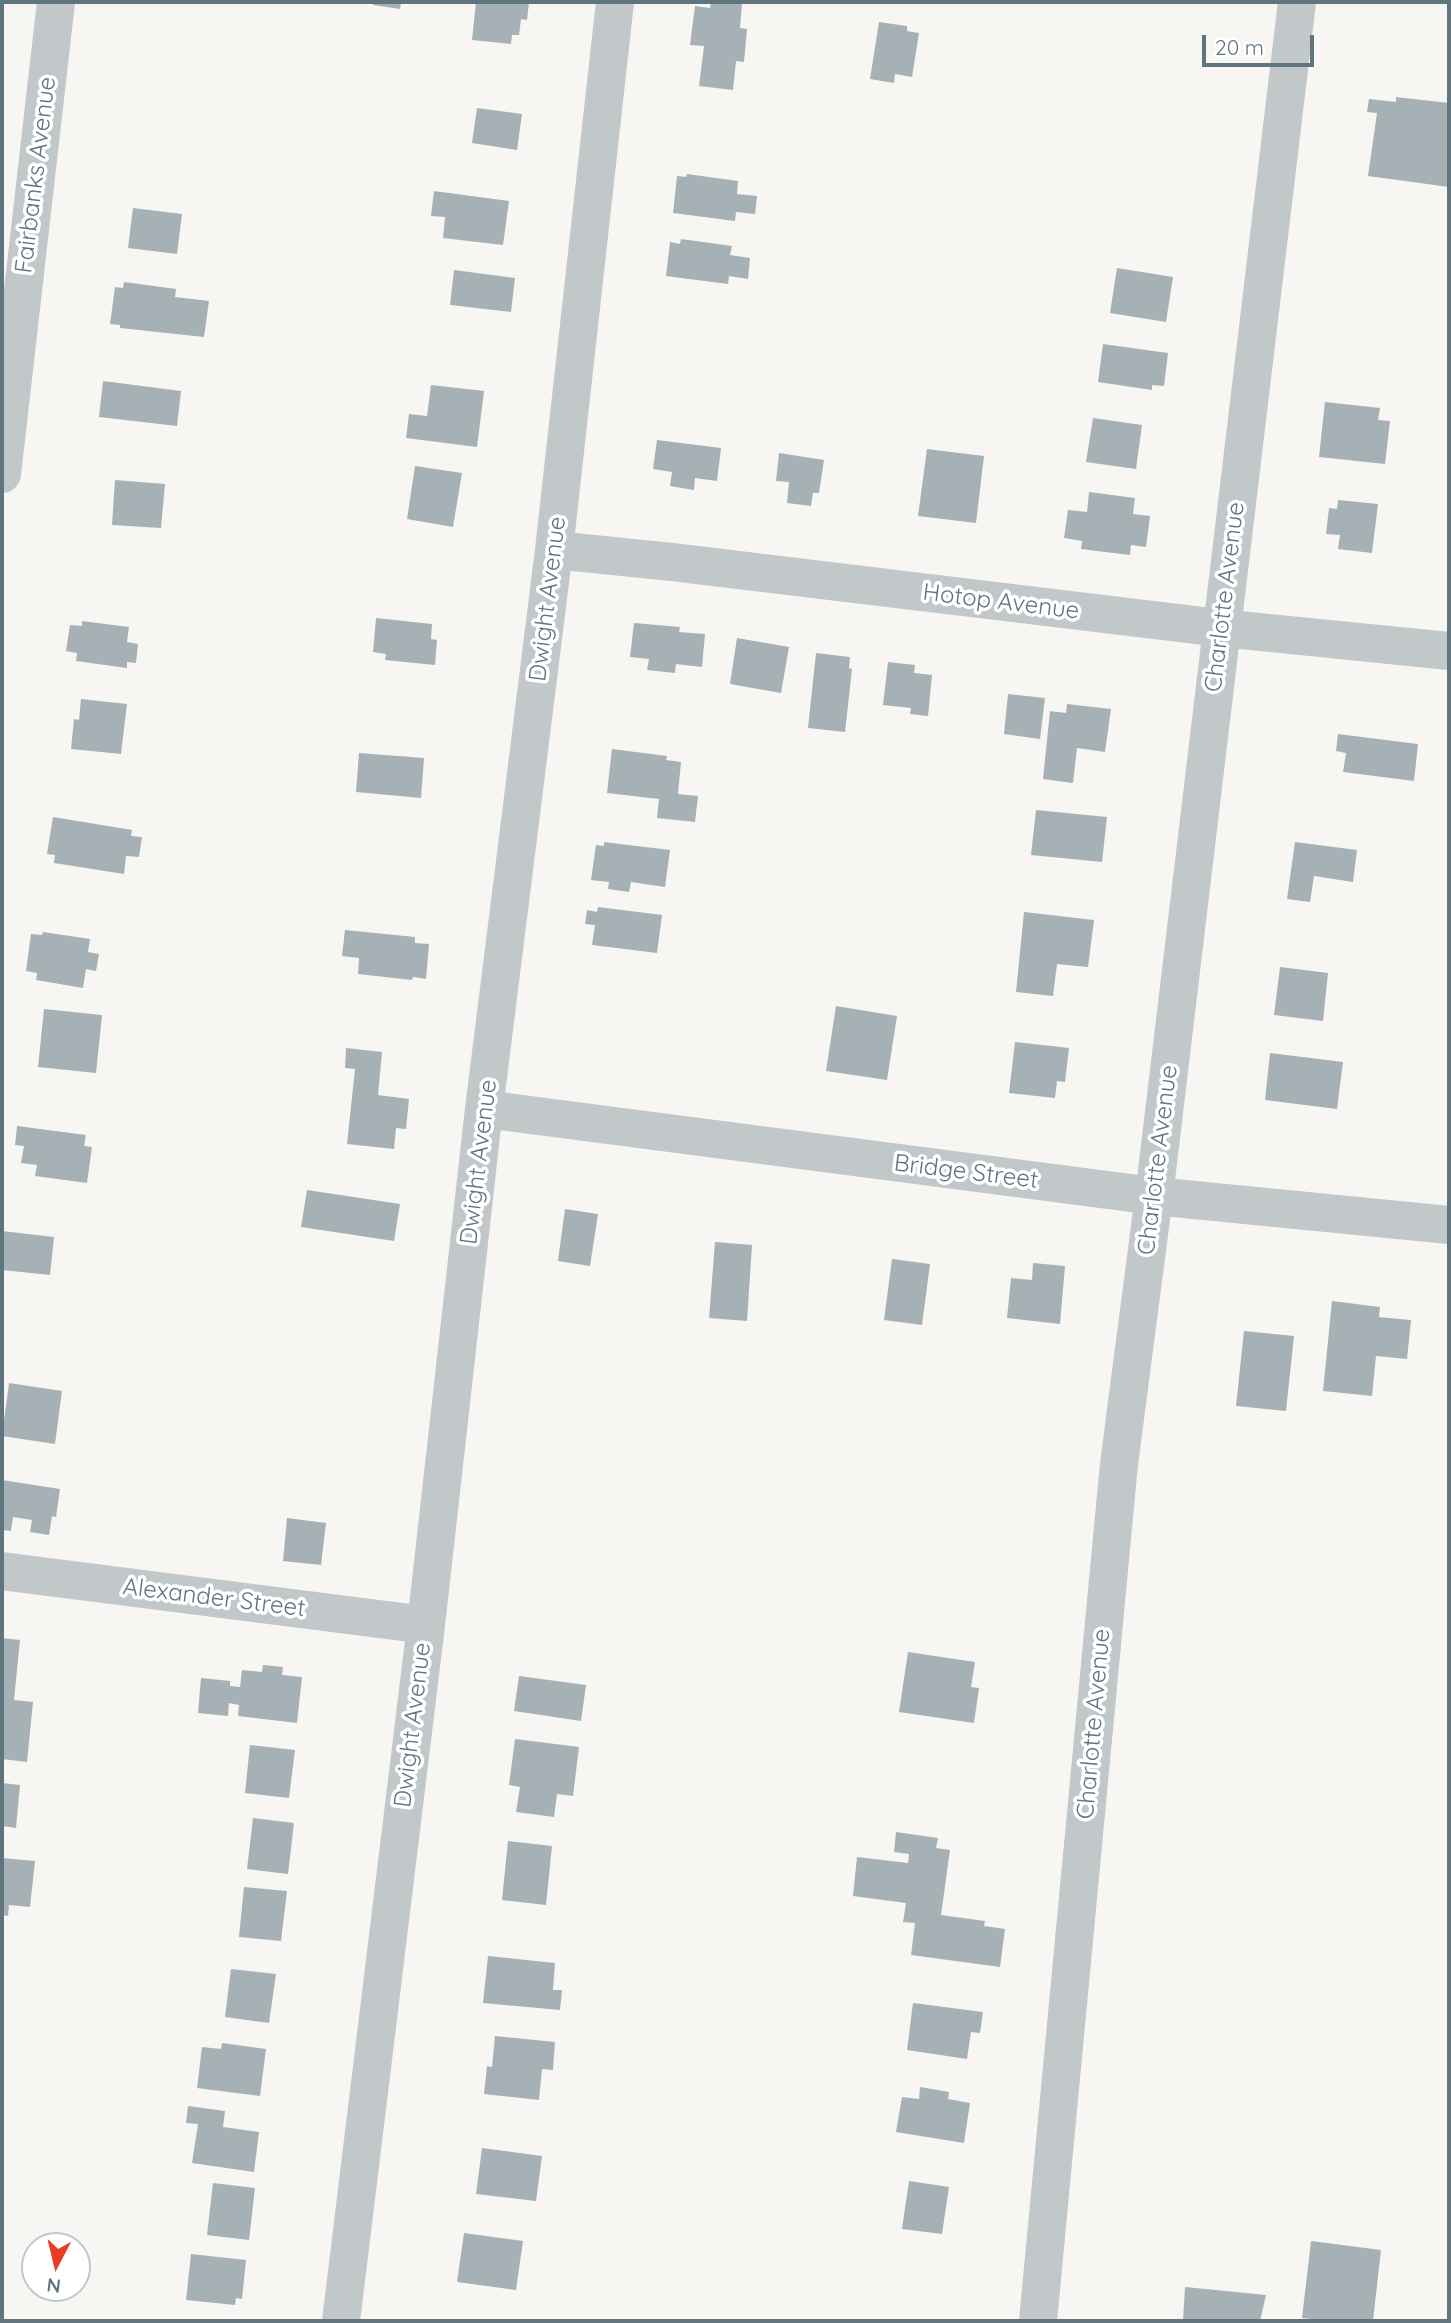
<!DOCTYPE html>
<html>
<head>
<meta charset="utf-8">
<style>
  body { margin:0 }
  #map { position:relative; width:1451px; height:2323px; overflow:hidden; background:#f7f6f3; font-family:Quicksand,sans-serif }
  canvas { display:block }
  .frame { position:absolute; inset:0; border:4px solid #61757f; pointer-events:none }
  .north { position:absolute; left:21px; top:2232px; width:70px; height:70px; box-sizing:border-box; background:#fff; border:2px solid #c0c8cc; border-radius:50%; rotate:187deg; font-size:19px; font-weight:700; line-height:28px; text-align:center; color:#61757f }
  .north::after { content:''; display:block; margin:auto; width:24px; height:32px; background:#e73d23; clip-path:polygon(50% 0,100% 100%,50% 72%,0 100%) }
  .scale { position:absolute; left:1202px; top:35px; width:112px; height:32px; box-sizing:border-box; border:4px solid #61757f; border-top:0; padding-left:9px; font-size:21px; line-height:24px; white-space:nowrap; color:#61757f; -webkit-text-stroke:5px #fff; paint-order:stroke }
</style>
</head>
<body>
<div id="map">
<canvas width="1451" height="2323"></canvas>
<div class="frame"></div>
<div class="north">N</div>
<div class="scale">20 m</div>
</div>
<script>
const c = document.querySelector('canvas').getContext('2d');
c.lineJoin = 'round';
function fill(path, color) { c.fillStyle = color; c.fill(path, 'evenodd'); }
const poly = rows => new Path2D(rows.map(r => 'M' + r).join(''));
function stroke(path, color, width, dash) { c.strokeStyle = color; c.lineWidth = width; c.lineCap = dash ? 'butt' : 'round'; c.setLineDash(dash || []); c.stroke(path); }
function drawText(font, color, halo, rows, align = 'center') {
  c.font = font + ' Quicksand,sans-serif'; c.lineWidth = 7; c.setLineDash([]); c.textBaseline = 'middle'; c.strokeStyle = halo; c.fillStyle = color; for (const [text, x, y, turn = 0] of rows) {
    c.save(); c.translate(x, y); c.rotate((+turn || 0) * Math.PI / 180); c.textAlign = isNaN(turn) ? turn : align; if (halo) c.strokeText(text, 0, 0); c.fillText(text, 0, 0); c.restore();
  }
}
const building = poly([
  [373,2,401,2,400,9,373,5],
  [476,2,529,2,527,20,521,19,519,35,512,35,511,44,472,40],
  [711,2,742,3,740,28,747,29,744,62,736,61,733,90,699,86,704,46,690,45,695,6,710,8],
  [879,22,907,26,907,31,919,33,912,77,895,74,894,83,870,79],
  [1396,97,1449,103,1449,187,1368,176,1377,113,1367,112,1369,99,1396,102],
  [477,108,522,114,517,150,472,143],
  [687,174,738,181,737,194,757,196,755,214,736,212,735,221,673,213,677,176,686,177],
  [434,191,509,201,503,245,443,238,445,217,431,216],
  [133,208,182,214,177,254,128,248],
  [681,239,732,246,730,255,750,258,748,279,729,276,728,284,666,276,670,242,680,244],
  [1117,268,1173,277,1166,322,1110,313],
  [454,270,515,278,511,312,450,305],
  [124,282,176,289,175,297,209,301,204,337,120,328,120,325,110,324,115,287,123,288],
  [1103,344,1168,353,1164,386,1152,385,1152,390,1098,382],
  [103,381,181,391,177,426,99,417],
  [431,385,484,391,477,447,406,438,409,414,427,416],
  [1325,402,1380,408,1378,420,1390,421,1385,464,1319,457],
  [1093,418,1142,425,1136,469,1086,462],
  [657,440,721,448,717,481,695,478,694,490,670,486,672,472,653,469],
  [927,449,984,456,976,523,918,516],
  [779,453,824,460,819,493,813,493,811,506,787,503,789,482,776,481],
  [415,466,462,473,453,527,407,519],
  [115,480,165,484,161,528,112,525],
  [1089,492,1135,498,1133,514,1150,516,1146,547,1131,545,1130,555,1081,549,1082,541,1064,538,1068,510,1087,512],
  [1338,500,1378,504,1372,553,1338,549,1340,535,1326,534,1329,508,1337,509],
  [376,618,432,624,431,639,437,640,435,665,385,660,386,654,373,652],
  [82,621,129,627,127,642,138,644,136,663,127,662,127,668,76,661,77,653,66,651,70,625,82,626],
  [634,623,680,627,679,632,705,634,702,667,676,664,675,673,647,670,649,659,630,657],
  [737,638,789,647,781,693,730,684],
  [816,653,850,657,849,668,852,669,845,732,808,728],
  [888,662,915,665,914,673,932,675,928,716,910,714,911,708,883,705],
  [1008,694,1045,698,1040,739,1004,734],
  [81,699,127,704,121,754,71,749,74,719,79,720],
  [1067,704,1111,709,1105,752,1077,748,1073,783,1043,779,1050,711,1066,713],
  [1338,734,1418,744,1414,781,1343,772,1346,753,1336,751],
  [612,749,667,756,666,760,681,762,678,794,698,796,695,822,657,818,659,799,607,793],
  [359,753,424,758,421,798,356,792],
  [1036,810,1107,817,1102,862,1031,855],
  [53,817,132,830,131,836,142,837,139,857,126,856,124,874,54,863,55,855,47,854],
  [604,842,670,850,665,887,631,882,629,892,608,889,609,882,591,880,596,845,604,846],
  [1295,842,1357,850,1353,882,1314,876,1310,902,1287,899],
  [598,907,662,915,657,953,592,945,595,925,585,924,587,910,597,912],
  [1024,912,1094,920,1088,967,1057,964,1053,996,1016,992],
  [345,930,415,937,415,943,429,944,426,979,413,977,412,980,358,974,359,958,342,956],
  [43,932,90,939,88,952,99,954,96,971,86,969,83,988,36,980,37,973,26,971,31,934,42,935],
  [1280,967,1328,973,1323,1021,1274,1015],
  [836,1006,897,1016,887,1080,826,1071],
  [44,1009,102,1015,96,1073,38,1067],
  [1015,1042,1069,1048,1065,1082,1057,1081,1055,1098,1009,1093],
  [346,1048,382,1052,378,1095,409,1099,406,1129,396,1128,394,1149,347,1144,355,1069,345,1068],
  [1270,1053,1343,1062,1337,1109,1265,1100],
  [17,1126,86,1135,84,1146,92,1147,87,1183,35,1176,37,1165,21,1163,24,1146,15,1145],
  [307,1190,400,1204,394,1241,301,1227],
  [565,1209,598,1214,590,1266,558,1261],
  [2,1231,54,1237,50,1275,2,1270],
  [715,1242,752,1245,747,1321,709,1318],
  [892,1259,930,1264,922,1325,884,1320],
  [1033,1263,1065,1266,1060,1324,1007,1318,1011,1278,1032,1280],
  [1332,1301,1380,1307,1379,1317,1411,1320,1407,1359,1376,1356,1372,1396,1323,1391],
  [1244,1331,1294,1336,1286,1411,1236,1406],
  [9,1383,62,1391,55,1444,2,1436],
  [2,1480,60,1489,56,1517,52,1516,49,1535,30,1532,32,1520,13,1517,11,1531,2,1530],
  [287,1518,326,1523,321,1565,283,1561],
  [2,1638,20,1640,14,1700,33,1702,27,1762,2,1759],
  [908,1652,975,1662,971,1687,979,1688,974,1723,899,1712],
  [263,1665,283,1667,282,1675,302,1677,297,1723,238,1716,239,1705,229,1703,228,1716,198,1713,201,1678,230,1681,230,1686,240,1687,242,1670,262,1672],
  [519,1676,586,1685,581,1721,514,1711],
  [515,1739,579,1747,573,1796,557,1794,554,1817,516,1812,520,1787,509,1785],
  [250,1745,295,1750,289,1798,245,1793],
  [2,1783,20,1785,16,1828,2,1826],
  [253,1818,294,1823,288,1874,247,1869],
  [896,1832,938,1838,936,1848,950,1850,941,1915,985,1921,984,1926,1005,1929,1000,1967,911,1955,915,1923,903,1922,906,1903,853,1896,857,1857,908,1863,909,1854,894,1852],
  [508,1841,552,1846,546,1905,502,1900],
  [2,1858,35,1861,30,1907,9,1905,8,1916,2,1915],
  [244,1887,287,1891,281,1941,239,1937],
  [488,1956,555,1963,553,1990,562,1990,560,2010,483,2003],
  [231,1969,276,1974,269,2023,225,2017],
  [913,2003,983,2012,980,2033,971,2032,967,2059,907,2050],
  [495,2036,555,2042,553,2070,542,2069,539,2100,484,2094,487,2066,492,2067],
  [222,2043,266,2049,260,2096,197,2088,202,2047,221,2049],
  [920,2087,949,2092,948,2099,970,2103,964,2143,896,2132,902,2097,919,2099],
  [188,2106,225,2111,223,2127,259,2132,254,2172,192,2163,198,2124,186,2123],
  [482,2148,542,2156,536,2201,476,2194],
  [909,2181,949,2187,942,2234,902,2229],
  [213,2183,255,2188,249,2240,207,2235],
  [464,2233,523,2241,516,2290,457,2282],
  [1311,2241,1381,2250,1373,2321,1331,2321,1302,2318],
  [191,2254,246,2260,242,2299,236,2298,235,2305,186,2300],
  [1185,2287,1266,2295,1260,2321,1183,2321]
]);
const minor = poly([
  [2,474,56,2],
  [554,550,672,562,1220,628,1449,651],
  [484,1109,1154,1196,1449,1225],
  [2,1571,426,1625],
  [341,2321,426,1625,484,1109,554,550,615,2],
  [1038,2321,1119,1464,1154,1196,1297,2]
]);
const streetNames = [
  ["Fairbanks Avenue",36,175,-83],
  ["Charlotte Avenue",1225,597,-83],
  ["Dwight Avenue",548,599,-83],
  ["Hotop Avenue",1001,602,7],
  ["Charlotte Avenue",1158,1160,-83],
  ["Dwight Avenue",479,1162,-83],
  ["Bridge Street",966,1172,7],
  ["Alexander Street",214,1598,7],
  ["Charlotte Avenue",1094,1724,-85],
  ["Dwight Avenue",413,1725,-83]
];
fill(building, '#a6b1b5');
stroke(minor, '#c2c7c9', 38);
drawText('24px', '#61757f', '#fff', streetNames);
</script>
</body>
</html>
